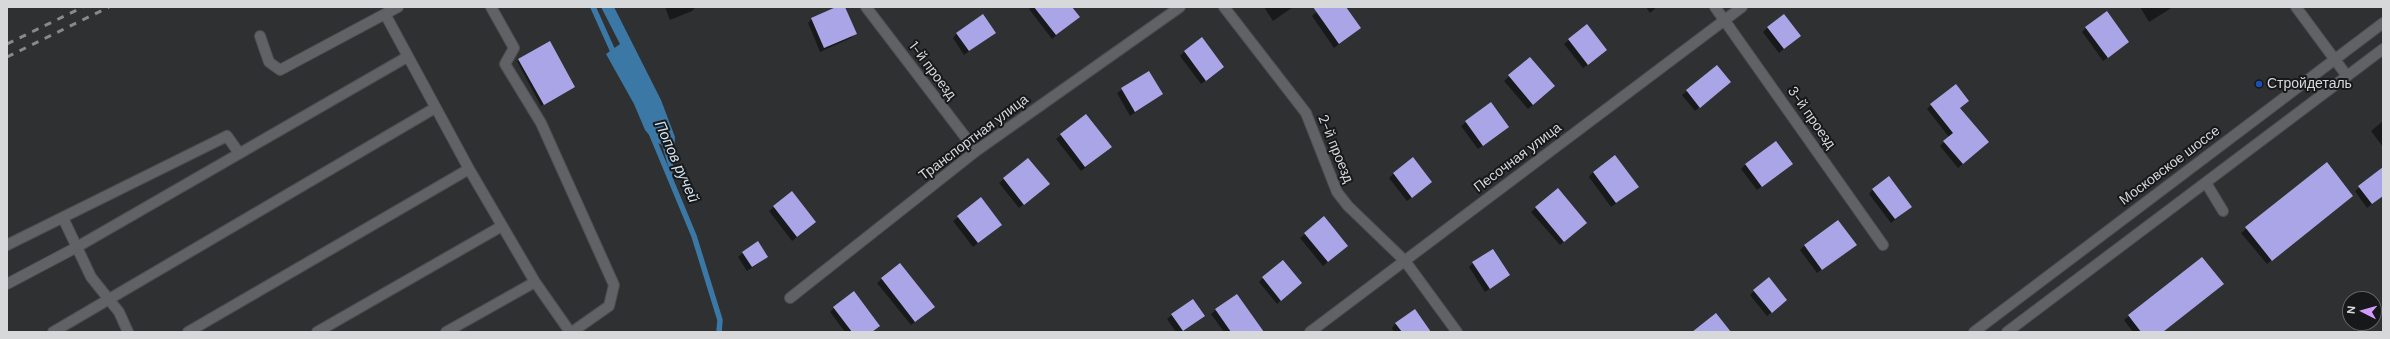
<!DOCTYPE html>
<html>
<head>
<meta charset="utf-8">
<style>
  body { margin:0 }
  #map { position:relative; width:2390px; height:339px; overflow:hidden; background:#2e3032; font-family:"DM Sans",sans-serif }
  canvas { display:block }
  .frame { position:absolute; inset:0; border:8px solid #d7d8da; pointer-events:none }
  .north { position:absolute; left:2342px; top:291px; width:40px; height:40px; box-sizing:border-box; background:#171819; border:1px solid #646566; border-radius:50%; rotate:276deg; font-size:11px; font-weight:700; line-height:16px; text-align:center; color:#d7d8da }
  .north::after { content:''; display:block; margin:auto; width:14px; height:18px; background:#d09dff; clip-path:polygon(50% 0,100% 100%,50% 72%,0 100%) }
</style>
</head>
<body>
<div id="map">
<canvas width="2390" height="339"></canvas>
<div class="frame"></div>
<div class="north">N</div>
</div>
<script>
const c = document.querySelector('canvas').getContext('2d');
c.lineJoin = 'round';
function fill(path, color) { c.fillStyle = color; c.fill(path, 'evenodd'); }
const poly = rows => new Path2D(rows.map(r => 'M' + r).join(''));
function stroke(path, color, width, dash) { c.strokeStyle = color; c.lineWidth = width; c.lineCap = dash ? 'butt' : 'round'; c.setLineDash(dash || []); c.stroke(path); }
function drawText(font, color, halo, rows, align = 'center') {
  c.font = font + ' "DM Sans",sans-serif'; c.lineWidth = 4; c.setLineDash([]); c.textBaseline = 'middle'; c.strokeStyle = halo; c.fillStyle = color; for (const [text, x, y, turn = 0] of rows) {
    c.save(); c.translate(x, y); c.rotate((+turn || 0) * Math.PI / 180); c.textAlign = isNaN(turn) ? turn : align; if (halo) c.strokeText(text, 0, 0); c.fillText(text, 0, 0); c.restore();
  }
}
const water = poly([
  [601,7,614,7,661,100,675,137,672,179,662,145,654,141,645,130,634,104,606,54,620,44]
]);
const shadow = poly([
  [665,7,696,7,692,11,670,20],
  [839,7,844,7,856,33,851,38,820,52,808,23,812,19],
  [1031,7,1071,7,1074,21,1052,39,1029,9],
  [1264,7,1293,7,1273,21],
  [1323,7,1345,7,1360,28,1334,48,1312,16],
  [1646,7,1657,7,1650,13],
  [2140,7,2173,7,2149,22],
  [1587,25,1602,54,1583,68,1564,44],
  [1768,27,1800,36,1779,53,1763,32],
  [2086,28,2128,42,2103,61,2082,32],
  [957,33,994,33,964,55,953,38],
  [1184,52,1219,71,1201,84,1180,56],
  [1530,58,1549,91,1528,109,1504,81],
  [519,59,574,87,541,106,517,61],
  [1717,67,1725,87,1695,111,1682,95],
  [1148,72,1162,94,1130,116,1117,93],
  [1491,103,1503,131,1478,149,1461,126],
  [1931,105,1960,108,1988,142,1958,168,1940,146,1949,137,1927,109],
  [1086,115,1106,151,1081,171,1056,139],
  [2383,121,2383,147,2371,131],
  [1028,159,1044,189,1019,208,999,183],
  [1746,164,1787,168,1757,190,1741,169],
  [2327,164,2347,200,2267,264,2241,233],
  [2383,169,2383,195,2367,208,2355,191],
  [1593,172,1633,191,1611,207,1589,177],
  [1394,173,1426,186,1407,201,1389,178],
  [1558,189,1581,227,1560,245,1531,212],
  [1873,189,1910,207,1891,223,1869,194],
  [792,192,811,226,792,241,769,211],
  [981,199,996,229,973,247,953,221],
  [1305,234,1342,250,1323,266,1300,238],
  [1805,245,1851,249,1817,273,1800,250],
  [743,253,762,261,747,271,738,257],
  [2202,258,2218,288,2163,332,2133,332,2124,320],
  [1473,263,1509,275,1485,292,1469,267],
  [1263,278,1301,283,1277,304,1259,282],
  [882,279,929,311,911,325,877,283],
  [1754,291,1781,304,1767,316,1750,295],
  [834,308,872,332,845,332,830,312],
  [1216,310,1262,332,1224,332,1211,314],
  [1172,315,1204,316,1182,332,1176,332,1167,319],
  [1396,323,1430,332,1394,332,1392,328]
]);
const stream = poly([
  [593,7,615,56],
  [652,135,694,236,720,320,719,332]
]);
const building = poly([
  [836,7,845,7,857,34,824,48,811,18],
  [1034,7,1072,7,1080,17,1056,35],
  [1313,7,1346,7,1361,28,1339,44],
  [2107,11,2129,42,2108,58,2085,27],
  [983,14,996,33,969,51,956,33],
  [1784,14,1801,36,1784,49,1767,27],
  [1587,24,1607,50,1588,65,1568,39],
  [1202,37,1224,67,1206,81,1184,51],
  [550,41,575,87,544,105,518,59],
  [1530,57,1555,86,1533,105,1508,75],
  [1717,65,1731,82,1700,108,1686,90],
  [1149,71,1163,94,1135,112,1121,88],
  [1956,84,1969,101,1960,108,1989,142,1963,164,1943,141,1953,133,1930,104],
  [1491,102,1509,127,1483,146,1465,121],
  [1086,114,1112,147,1085,167,1060,134],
  [1776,141,1793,164,1762,187,1745,164],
  [1615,155,1639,187,1616,203,1593,172],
  [1413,157,1432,182,1412,198,1393,173],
  [1028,158,1050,184,1024,205,1003,178],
  [2327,162,2353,196,2272,261,2245,227],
  [2383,167,2383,196,2372,204,2358,186],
  [1889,176,1912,207,1895,219,1872,189],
  [1558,188,1587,223,1564,242,1535,207],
  [792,191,816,222,797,237,773,206],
  [981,197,1002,225,978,243,957,216],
  [1324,216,1348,246,1328,262,1304,233],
  [1838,220,1857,245,1822,270,1804,245],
  [758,241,768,257,752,267,742,252],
  [1493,249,1510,275,1490,289,1472,262],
  [2202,257,2224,284,2163,332,2141,332,2128,315],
  [1283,260,1302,283,1281,301,1262,277],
  [900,263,935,307,915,322,881,278],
  [1769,277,1787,300,1772,313,1753,290],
  [854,291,880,326,872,332,852,332,833,307],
  [1237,294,1264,332,1231,332,1215,309],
  [1193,299,1205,316,1183,331,1171,314],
  [1415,309,1431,332,1402,332,1395,323],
  [1716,313,1731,332,1692,332]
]);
const lane = poly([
  [491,7,514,48,505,64,541,123,614,285,609,306,572,332],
  [385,14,469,169,535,282,446,332],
  [260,36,269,62,280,70,398,7],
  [2206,183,2223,211],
  [63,218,91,277,119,312,128,332],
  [7,245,227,136,239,153],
  [535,282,570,332],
  [7,284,77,247,407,57],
  [53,332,435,108],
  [188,332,469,169],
  [317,332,502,226]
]);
const street = poly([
  [866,7,976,151],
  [1224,7,1306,113,1337,192,1348,206,1405,261,1457,332],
  [1715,7,1883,245],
  [2296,7,2347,76],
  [790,298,976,151,1180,7],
  [1310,332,1742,7]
]);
const secondary = poly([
  [1974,332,2383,23],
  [2007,332,2383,49]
]);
const rail = poly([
  [7,44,83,7],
  [7,57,109,7]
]);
const markers = [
  [2259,84,4,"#1a4fb4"]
];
const streetNames = [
  ["1-й проезд",932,71,53],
  ["3-й проезд",1811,118,55],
  ["Транспортная улица",974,138,-37],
  ["2-й проезд",1335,149,68],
  ["Песочная улица",1518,158,-37],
  ["Московское шоссе",2170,166,-37]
];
const poiNames = [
  ["Стройдеталь",2267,84]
];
const waterNames = [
  ["Попов ручей",676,162,66]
];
fill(water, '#3c78a5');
fill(shadow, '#0007');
stroke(stream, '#3c78a5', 5.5);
fill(building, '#aaa5e6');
stroke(lane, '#4c4e50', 12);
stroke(street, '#4c4e50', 12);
stroke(secondary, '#4c4e50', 12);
stroke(lane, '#606265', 10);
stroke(street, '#606265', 10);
stroke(secondary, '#606265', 10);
stroke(rail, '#88898b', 3, [7, 7]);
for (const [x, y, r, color] of markers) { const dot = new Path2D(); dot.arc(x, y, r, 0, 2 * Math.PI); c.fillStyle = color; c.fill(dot); stroke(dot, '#171819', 1.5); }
drawText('14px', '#d7d8da', '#171819', streetNames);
drawText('14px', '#d7d8da', '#171819', poiNames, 'left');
drawText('italic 15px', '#d4e4f1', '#171819', waterNames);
</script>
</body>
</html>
